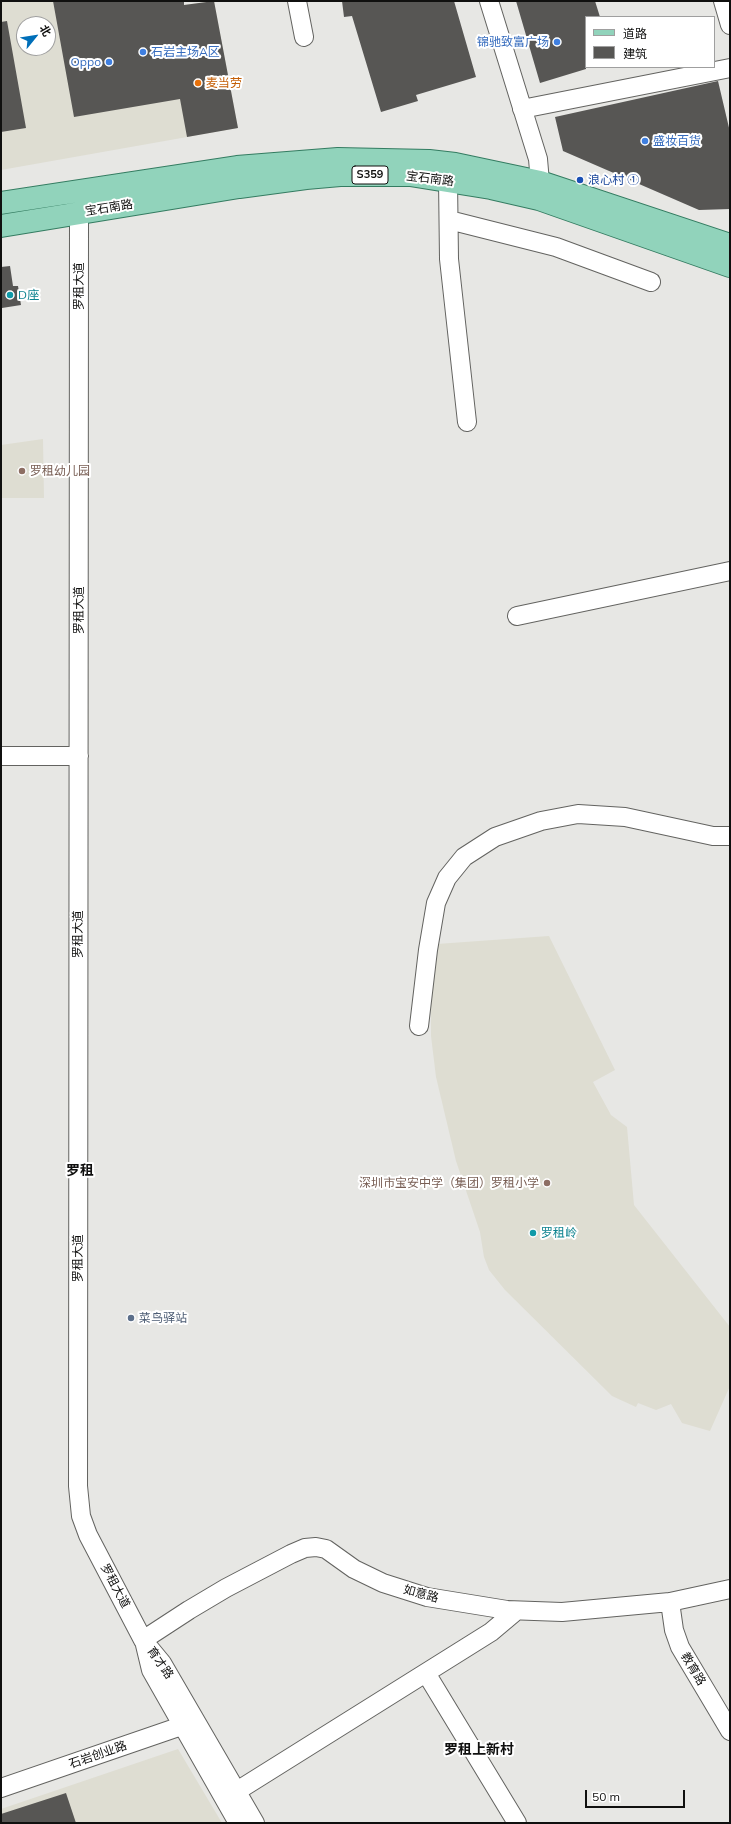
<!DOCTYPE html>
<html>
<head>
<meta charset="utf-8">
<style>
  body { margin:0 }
  #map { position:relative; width:731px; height:1824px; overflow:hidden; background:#e7e7e4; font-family:Mulish,"Noto Sans SC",sans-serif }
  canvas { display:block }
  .frame { position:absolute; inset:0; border:2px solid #10100f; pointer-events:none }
  .legend { position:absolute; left:585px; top:16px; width:130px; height:52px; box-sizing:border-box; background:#fff; border:1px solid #9f9f9f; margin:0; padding:5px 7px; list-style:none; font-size:12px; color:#10100f }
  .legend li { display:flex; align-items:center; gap:8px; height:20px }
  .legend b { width:20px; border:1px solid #9f9f9f }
  .north { position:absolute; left:16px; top:16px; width:40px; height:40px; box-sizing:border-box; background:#fff; border:1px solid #9f9f9f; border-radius:50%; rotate:60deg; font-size:11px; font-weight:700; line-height:16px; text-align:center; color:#10100f }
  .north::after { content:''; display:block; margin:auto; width:14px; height:18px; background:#006fb9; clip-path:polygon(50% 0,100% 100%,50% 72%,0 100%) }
  .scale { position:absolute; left:585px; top:1790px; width:100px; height:18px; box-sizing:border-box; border:2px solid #10100f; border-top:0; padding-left:5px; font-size:12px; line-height:14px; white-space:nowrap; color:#10100f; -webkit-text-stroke:3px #fff; paint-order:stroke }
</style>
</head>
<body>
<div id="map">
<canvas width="731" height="1824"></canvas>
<div class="frame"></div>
<ul class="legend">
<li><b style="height:5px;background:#91d3bb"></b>道路</li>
<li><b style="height:11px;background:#575654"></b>建筑</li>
</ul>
<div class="north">北</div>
<div class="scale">50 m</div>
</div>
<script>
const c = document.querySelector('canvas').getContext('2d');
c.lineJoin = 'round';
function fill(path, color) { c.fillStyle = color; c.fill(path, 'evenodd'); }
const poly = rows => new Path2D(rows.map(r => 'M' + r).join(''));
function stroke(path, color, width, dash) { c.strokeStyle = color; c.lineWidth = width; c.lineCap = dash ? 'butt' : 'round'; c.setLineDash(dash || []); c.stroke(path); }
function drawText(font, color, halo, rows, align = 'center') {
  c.font = font + ' Mulish,"Noto Sans SC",sans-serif'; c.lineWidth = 4; c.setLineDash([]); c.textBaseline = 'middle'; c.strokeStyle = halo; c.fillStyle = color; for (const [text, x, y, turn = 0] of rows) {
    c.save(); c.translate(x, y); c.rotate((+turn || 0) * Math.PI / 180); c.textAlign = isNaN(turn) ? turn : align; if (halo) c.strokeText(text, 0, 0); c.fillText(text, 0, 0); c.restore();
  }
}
const built = poly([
  [1,1,184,1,184,5,214,1,238,128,1,170],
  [24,24,48,24,48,48,24,48],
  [43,439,44,498,1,498,1,445],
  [549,936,615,1070,593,1082,611,1115,627,1127,634,1205,730,1327,730,1386,710,1431,682,1423,671,1404,656,1410,638,1403,636,1407,612,1396,505,1290,489,1270,484,1257,480,1232,456,1161,436,1077,431,1036,431,998,437,944],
  [178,1749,222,1823,1,1823,1,1809]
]);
const building = poly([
  [53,1,184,1,184,5,214,1,238,128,187,137,180,99,74,117],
  [342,1,454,1,476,77,416,95,418,101,381,112,352,16,344,17],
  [516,1,595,1,600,17,586,17,586,69,540,83],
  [7,21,26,128,1,132,1,22],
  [718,81,730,132,730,209,699,210,563,151,555,117],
  [10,266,13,286,18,286,21,305,2,308,1,267],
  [66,1793,76,1823,1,1823,1,1814]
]);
const minor = poly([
  [297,1,304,37],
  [489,1,538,159,540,182],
  [723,1,730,25],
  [522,109,730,68],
  [448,180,449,259,467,422],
  [79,213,78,1486,81,1516,88,1535,143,1640,162,1663,255,1823],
  [449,220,556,247,651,282],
  [517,616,730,571],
  [1,756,79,756],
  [419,1026,428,950,436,903,447,878,464,857,495,837,541,821,578,814,625,817,713,836,730,836],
  [670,1602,674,1630,680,1647,730,1731],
  [143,1640,189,1610,226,1588,291,1554,305,1548,316,1547,326,1549,354,1569,383,1583,427,1597,507,1610,562,1612,670,1602,730,1589],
  [145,1645,151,1670,238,1823],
  [426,1673,517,1823],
  [1,1788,193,1722],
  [237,1791,491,1632,516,1611]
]);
const major = poly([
  [1,203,237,167,338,159,429,161,455,164,540,182,730,245],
  [1,226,239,187,306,178,340,175,410,175,491,188,539,199,730,266]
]);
const markers = [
  [557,42,4,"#3f7fe0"],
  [143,52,4,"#3f7fe0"],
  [109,62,4,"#3f7fe0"],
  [198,83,4,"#e8710a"],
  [645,141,4,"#3f7fe0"],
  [580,180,4,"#1a4fb4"],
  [10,295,4,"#0f9aa8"],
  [22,471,4,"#8d6e63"],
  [547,1183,4,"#8d6e63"],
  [533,1233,4,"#0f9aa8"],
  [131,1318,4,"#5c6f8a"]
];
const shields = [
  [370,175,36]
];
const shieldNames = [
  ["S359",370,175]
];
const shopNames = [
  ["锦驰致富广场",549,42],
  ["石岩主场A区",151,52,"left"],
  ["Oppo",101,62],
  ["盛妆百货",653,141,"left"]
];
const foodNames = [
  ["麦当劳",206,83]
];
const streetNames = [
  ["宝石南路",430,179,7],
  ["宝石南路",109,208,-9],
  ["罗租大道",79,286,-90],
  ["罗租大道",79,610,-90],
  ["罗租大道",78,934,-90],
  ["罗租大道",78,1258,-90],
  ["罗租大道",115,1586,62],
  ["如意路",421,1594,15],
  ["育才路",160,1663,55],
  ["教育路",693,1669,59],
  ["石岩创业路",98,1755,-19]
];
const transitNames = [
  ["浪心村 ①",588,180]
];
const cultureNames = [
  ["D座",18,295],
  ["罗租岭",541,1233]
];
const educationNames = [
  ["罗租幼儿园",30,471],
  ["深圳市宝安中学（集团）罗租小学",539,1183,"right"]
];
const serviceNames = [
  ["菜鸟驿站",139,1318]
];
const quarterNames = [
  ["罗租",80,1171],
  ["罗租上新村",479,1750]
];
fill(built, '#deddd2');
fill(building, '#575654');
stroke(minor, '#636360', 20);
stroke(major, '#347c61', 24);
stroke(minor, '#fff', 18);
stroke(major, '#91d3bb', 22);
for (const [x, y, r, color] of markers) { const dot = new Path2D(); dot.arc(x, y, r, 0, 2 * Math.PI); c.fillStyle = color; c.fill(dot); stroke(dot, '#fff', 1.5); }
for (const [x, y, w] of shields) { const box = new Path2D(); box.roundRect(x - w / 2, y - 9, w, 18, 3); c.fillStyle = '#fff'; c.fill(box); stroke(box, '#10100f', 1); }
drawText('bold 11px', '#10100f', null, shieldNames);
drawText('12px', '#366cbe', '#fff', shopNames, 'right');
drawText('12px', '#c56008', '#fff', foodNames, 'left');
drawText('12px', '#10100f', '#fff', streetNames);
drawText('12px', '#164399', '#fff', transitNames, 'left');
drawText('12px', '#0d838f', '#fff', cultureNames, 'left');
drawText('12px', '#785e54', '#fff', educationNames, 'left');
drawText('12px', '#4e5e75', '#fff', serviceNames, 'left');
drawText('bold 14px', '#10100f', '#fff', quarterNames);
</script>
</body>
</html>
